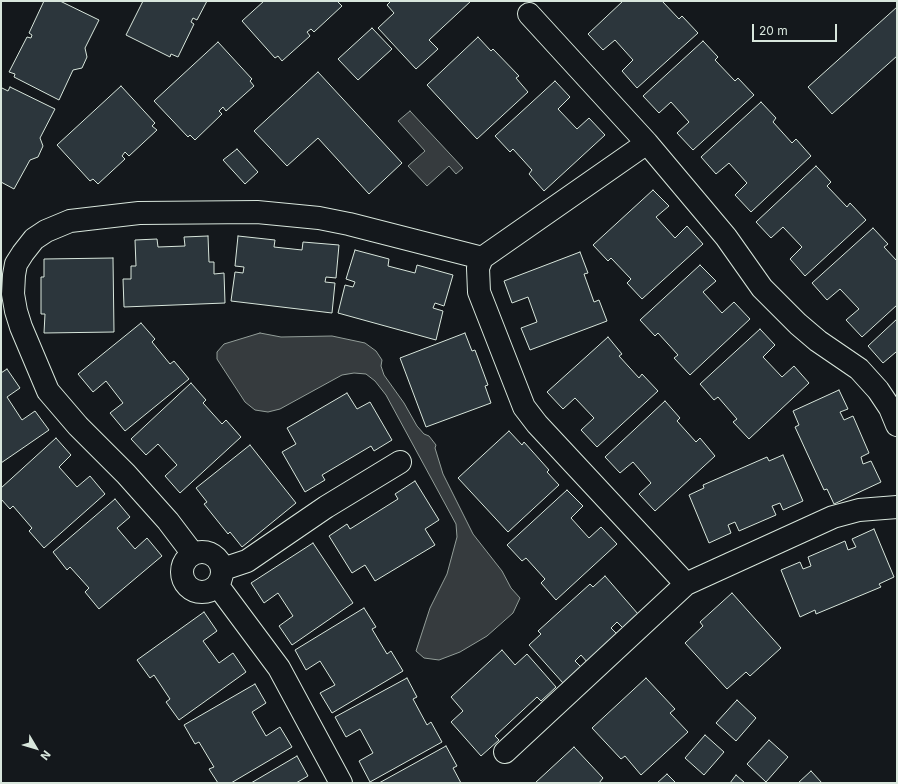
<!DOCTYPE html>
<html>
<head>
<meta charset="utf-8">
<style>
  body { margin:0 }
  #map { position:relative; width:898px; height:784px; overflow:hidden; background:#14181c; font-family:Inter,sans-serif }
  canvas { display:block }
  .frame { position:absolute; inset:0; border:2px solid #d8e6dc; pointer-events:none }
  .north { position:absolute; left:16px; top:728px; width:40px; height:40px; -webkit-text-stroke:3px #14181c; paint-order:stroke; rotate:128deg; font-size:11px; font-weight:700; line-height:16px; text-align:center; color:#d8e6dc }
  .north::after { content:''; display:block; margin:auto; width:14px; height:18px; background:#d8e6dc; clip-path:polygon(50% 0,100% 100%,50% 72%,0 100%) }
  .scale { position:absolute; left:752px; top:24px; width:85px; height:18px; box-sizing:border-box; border:2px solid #d8e6dc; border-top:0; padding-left:5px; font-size:12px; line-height:14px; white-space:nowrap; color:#d8e6dc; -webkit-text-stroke:3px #14181c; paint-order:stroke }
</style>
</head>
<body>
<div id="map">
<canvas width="898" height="784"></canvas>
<div class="frame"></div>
<div class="north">N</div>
<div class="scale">20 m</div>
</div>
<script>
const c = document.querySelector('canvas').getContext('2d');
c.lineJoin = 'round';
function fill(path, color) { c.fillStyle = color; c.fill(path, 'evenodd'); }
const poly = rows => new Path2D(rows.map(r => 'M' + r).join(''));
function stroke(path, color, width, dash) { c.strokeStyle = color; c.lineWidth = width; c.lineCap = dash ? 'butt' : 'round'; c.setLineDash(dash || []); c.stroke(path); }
const water = poly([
  [410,111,463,168,456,174,449,166,427,186,408,166,425,151,398,121,410,111],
  [260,333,281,337,332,336,365,343,376,351,382,360,381,366,384,375,404,403,417,426,424,434,429,436,436,445,435,448,443,474,473,534,502,571,511,588,520,598,513,613,487,636,460,652,439,660,424,658,416,651,430,608,447,574,457,537,456,524,386,395,375,381,366,374,354,373,342,375,280,409,268,412,255,410,245,402,217,359,217,352,224,344,260,333]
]);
const building = poly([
  [44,1,60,1,99,20,85,48,87,57,82,68,73,70,59,100,14,77,15,74,9,72,27,37,31,38,32,35,29,33,44,1],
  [143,1,207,1,197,20,193,18,191,22,194,24,178,57,171,54,170,57,126,35,143,1],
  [264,1,339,1,338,2,342,6,314,32,311,29,307,32,310,36,282,61,278,56,275,58,242,21,264,1],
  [391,1,471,1,429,40,438,49,416,69,378,28,394,13,387,5,391,1],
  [623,1,662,1,679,19,682,16,698,33,637,88,622,71,633,60,615,40,603,50,588,34,623,1],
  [897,7,897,56,832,114,808,87,897,7],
  [372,28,392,49,358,80,338,59,372,28],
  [478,37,491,51,493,49,519,76,516,78,528,92,477,139,427,85,478,37],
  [703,41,718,57,715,60,735,81,738,78,754,95,693,150,677,133,689,122,671,102,659,113,643,96,703,41],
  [218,42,252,79,250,81,254,86,226,111,223,107,219,111,222,114,195,140,190,135,188,137,154,101,218,42],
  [318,72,402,163,369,194,318,138,287,166,254,131,318,72],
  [555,81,570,97,558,109,577,129,589,118,605,135,544,191,529,174,532,170,513,149,510,152,495,136,555,81],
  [121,86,155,123,152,126,157,130,129,156,125,152,122,156,125,159,98,184,93,179,90,181,57,145,121,86],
  [10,87,55,109,40,138,43,146,38,157,30,160,14,189,1,182,1,89,2,88,8,91,10,87],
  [761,102,776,118,773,122,792,143,796,139,811,156,751,212,735,195,747,183,729,163,716,174,701,157,761,102],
  [237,149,258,172,245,184,223,160,237,149],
  [816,166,831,182,827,186,847,207,850,203,866,220,805,276,790,259,802,247,783,227,771,238,756,222,816,166],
  [653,190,669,206,656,217,675,238,687,226,703,244,642,299,627,283,631,279,611,258,608,261,593,245,653,190],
  [873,228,888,244,884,247,897,261,897,305,862,337,846,320,859,309,840,289,827,300,812,283,873,228],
  [208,236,209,262,214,262,214,274,224,273,225,303,124,307,123,279,131,279,131,266,136,266,135,240,157,239,158,247,185,246,184,237,208,236],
  [238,236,275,240,274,247,302,250,303,242,339,245,336,278,326,277,325,282,335,283,332,313,231,301,235,272,243,273,244,267,235,266,238,236],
  [355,250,389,259,388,266,415,273,417,265,453,275,444,306,435,303,433,308,443,311,436,340,338,313,345,285,353,287,355,282,346,279,355,250],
  [580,252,588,273,584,274,594,302,599,300,607,321,530,350,521,328,537,322,528,297,512,303,504,281,580,252],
  [113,258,114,332,44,333,45,314,41,314,41,277,44,277,44,259,113,258],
  [700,265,716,281,703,292,722,313,734,302,750,319,690,375,674,358,678,355,658,333,655,336,640,320,700,265],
  [897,319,897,353,896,352,883,363,868,346,897,319],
  [141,323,155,339,152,342,170,364,174,361,189,379,125,431,110,413,123,403,106,381,93,392,78,374,141,323],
  [760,329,775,345,763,357,782,377,794,366,809,383,749,439,733,422,737,419,718,397,714,400,700,384,760,329],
  [465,333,472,351,475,350,488,385,485,386,491,403,426,427,400,358,465,333],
  [608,337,622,354,619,356,639,378,642,374,658,391,597,447,581,430,594,418,575,398,563,409,547,392,608,337],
  [7,369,20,388,7,397,22,420,35,411,49,430,1,463,1,373,7,369],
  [191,383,206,400,203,403,222,424,226,420,241,437,180,493,165,476,177,465,158,444,146,455,131,439,191,383],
  [839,390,848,409,840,412,844,420,853,416,869,453,861,457,863,464,871,461,881,482,834,504,827,489,824,490,795,427,799,425,793,411,839,390],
  [347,393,357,409,370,402,392,440,374,451,371,446,322,475,325,480,305,492,282,452,296,444,287,428,347,393],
  [665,401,680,418,677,421,696,442,700,438,715,456,655,511,639,494,651,483,633,462,620,473,605,457,665,401],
  [509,431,522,445,524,442,549,470,547,472,559,485,508,532,458,478,509,431],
  [56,438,71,455,59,467,77,487,90,476,105,494,44,548,29,531,32,528,13,506,10,509,1,499,1,488,56,438],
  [250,445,296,503,242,547,230,532,228,534,204,504,207,502,196,488,250,445],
  [783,455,803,501,783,510,780,503,772,506,776,515,739,531,735,522,728,525,731,533,709,543,689,495,704,488,703,485,767,457,769,461,783,455],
  [415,481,439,520,425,529,435,545,375,581,365,565,352,573,329,536,347,524,350,529,398,499,395,494,415,481],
  [567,490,583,506,571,518,589,538,601,527,617,544,556,600,541,583,545,579,526,558,522,561,507,545,567,490],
  [115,499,130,517,117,528,135,549,147,538,162,556,99,609,85,592,89,588,70,567,67,570,53,552,115,499],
  [874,529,894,577,879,584,881,587,816,614,815,610,800,617,781,570,800,562,803,569,811,566,808,557,845,541,848,550,856,547,852,539,874,529],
  [313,543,353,603,292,645,279,626,293,616,278,593,264,603,251,583,313,543],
  [605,576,638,614,623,628,617,622,611,628,618,635,588,663,581,655,575,661,581,667,563,683,529,645,541,634,538,631,590,584,593,587,605,576],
  [732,593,781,648,750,676,746,672,727,689,685,643,703,626,700,622,732,593],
  [364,608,376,627,372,629,387,654,391,651,403,671,332,713,320,693,335,685,320,661,306,670,295,650,364,608],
  [204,612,217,631,203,641,219,663,233,653,246,672,179,720,166,702,170,699,154,675,150,678,137,660,204,612],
  [502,650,515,665,527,654,556,687,541,701,537,697,495,736,499,740,481,756,451,722,463,711,451,697,502,650],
  [407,678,417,697,413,699,427,725,431,722,442,742,370,782,359,761,373,753,360,729,346,737,335,717,407,678],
  [646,678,675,709,670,713,688,732,641,775,625,756,621,759,592,728,646,678],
  [255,684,266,703,252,712,266,736,280,727,292,747,231,783,218,783,209,769,214,767,199,742,195,744,184,725,255,684],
  [737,700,756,718,736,741,716,723,737,700],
  [705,735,724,752,704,775,685,758,705,735],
  [769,740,788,757,766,782,747,764,769,740],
  [446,746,457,766,453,768,461,783,379,783,446,746],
  [574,747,603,778,599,783,535,783,574,747],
  [297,756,308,776,296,783,251,783,297,756],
  [811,771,822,783,798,783,811,771],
  [667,774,676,783,657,783,667,774],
  [736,775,745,783,730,783,736,775]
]);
const minor = poly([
  [529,14,647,143,726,237,762,288,798,324,818,341,859,369,878,390,890,408,897,425],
  [647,143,482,258,478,268,479,292,524,407,537,424,686,584],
  '182 572a20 20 0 1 1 40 0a20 20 0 1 1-40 0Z',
  [193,554,168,521,126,474,78,426,48,391,21,327,16,311,13,294,14,275,16,264,23,253,34,239,46,231,70,221,139,213,257,212,319,218,349,224,482,258],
  [223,569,247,561,326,507,400,462],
  [218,586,279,668,341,783],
  [505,752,686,584,833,517,859,510,897,507]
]);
fill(water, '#363b3e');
stroke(water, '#939e99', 1);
fill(building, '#2c363c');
stroke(building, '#d8e6dc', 1);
stroke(minor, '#d8e6dc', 24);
stroke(minor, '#14181c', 22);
</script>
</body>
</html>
